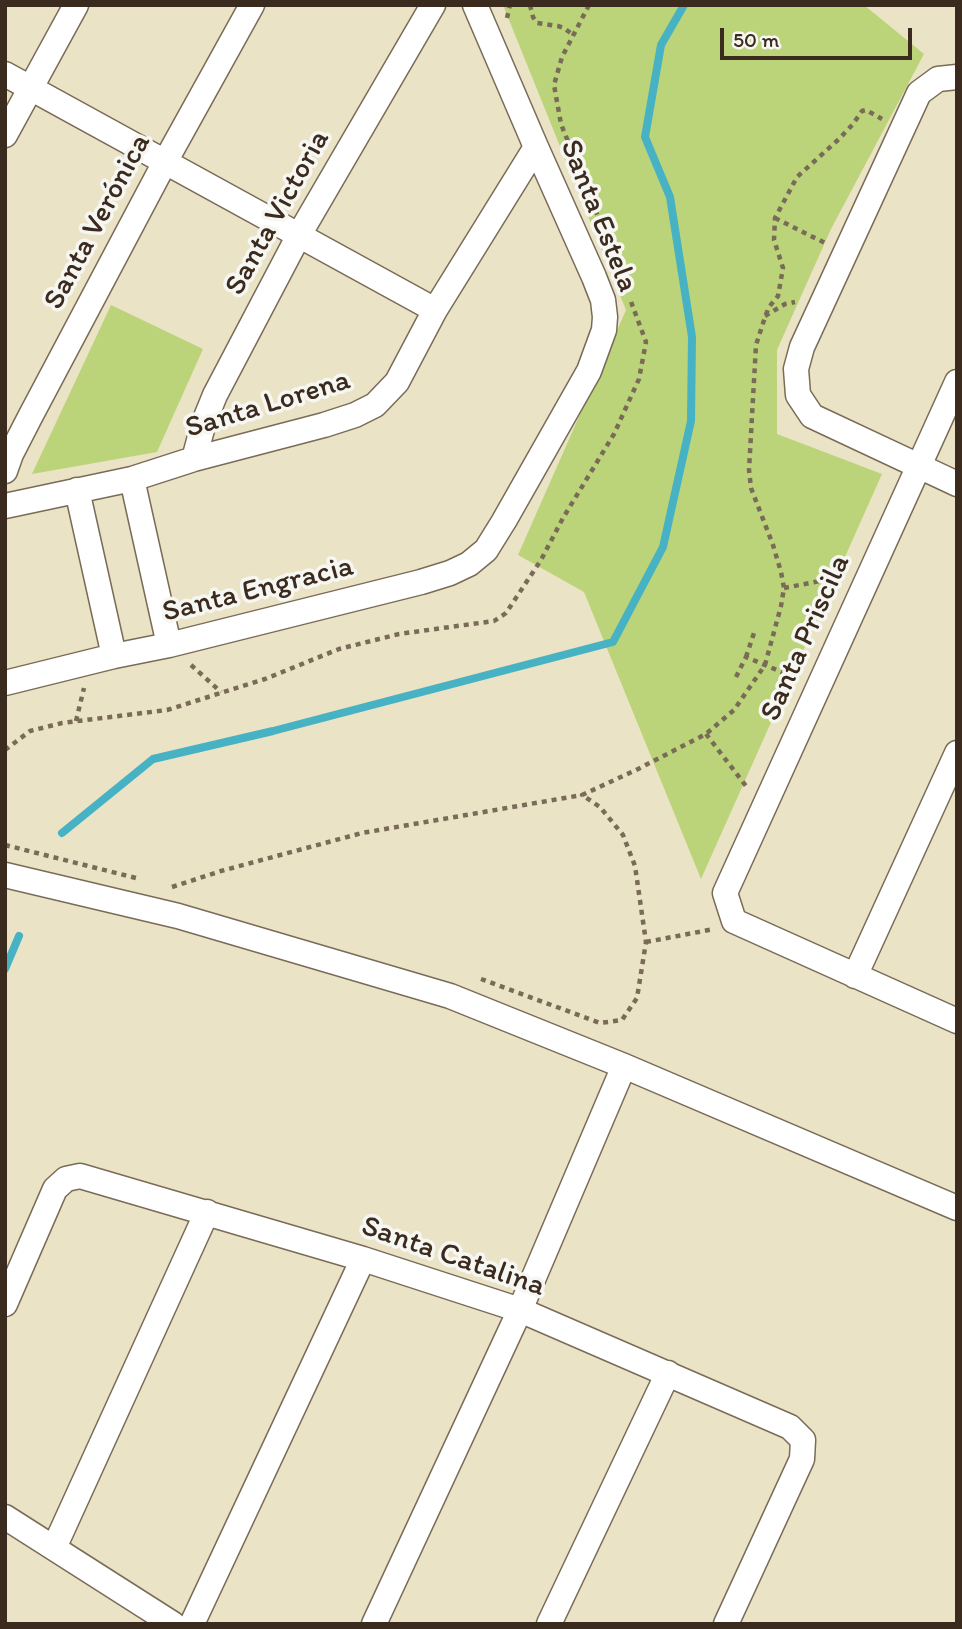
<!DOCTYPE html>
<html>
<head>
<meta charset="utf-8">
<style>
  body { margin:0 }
  #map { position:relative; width:962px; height:1629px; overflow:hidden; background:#ebe3c5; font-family:Itim,sans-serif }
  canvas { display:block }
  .frame { position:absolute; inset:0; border:7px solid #3b2a1e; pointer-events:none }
  .scale { position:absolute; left:720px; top:28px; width:192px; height:32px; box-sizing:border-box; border:4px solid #3b2a1e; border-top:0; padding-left:9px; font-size:21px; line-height:24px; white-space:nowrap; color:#3b2a1e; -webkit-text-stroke:5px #f6f6f2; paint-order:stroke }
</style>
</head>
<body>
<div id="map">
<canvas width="962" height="1629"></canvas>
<div class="frame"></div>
<div class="scale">50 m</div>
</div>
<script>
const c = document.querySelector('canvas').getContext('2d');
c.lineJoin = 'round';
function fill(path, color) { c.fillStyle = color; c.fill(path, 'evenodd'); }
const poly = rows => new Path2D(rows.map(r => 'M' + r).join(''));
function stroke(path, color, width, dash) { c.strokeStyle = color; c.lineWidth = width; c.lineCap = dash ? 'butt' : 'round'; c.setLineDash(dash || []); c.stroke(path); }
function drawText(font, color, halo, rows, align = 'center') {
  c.font = font + ' Itim,sans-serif'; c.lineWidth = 7; c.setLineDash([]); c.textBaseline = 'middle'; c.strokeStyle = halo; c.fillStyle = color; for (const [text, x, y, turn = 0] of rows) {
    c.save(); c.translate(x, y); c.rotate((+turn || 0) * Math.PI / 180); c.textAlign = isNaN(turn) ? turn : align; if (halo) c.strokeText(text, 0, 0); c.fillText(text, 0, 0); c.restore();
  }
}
const green = poly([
  [503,5,864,5,924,54,831,229,777,350,777,434,882,474,701,879,584,592,518,555,626,310],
  [111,305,203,349,157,452,32,474]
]);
const stream = poly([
  [62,833,153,759,273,731,613,642,663,547,691,421,692,337,670,197,645,137,661,45,684,5],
  [5,969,19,936]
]);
const path = poly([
  [530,5,533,17,537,23,558,26,564,28,573,35],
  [589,5,562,57,554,85,561,124,607,239],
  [507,18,510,5],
  [775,218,825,243],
  [765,316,785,304,795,302],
  [784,588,841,577],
  [746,657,755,630],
  [191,665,221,692],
  [736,677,746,657,796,678],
  [76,721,84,688],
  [706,734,746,786],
  [5,750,30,731,62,723,167,710,265,679,339,649,399,634,494,621,506,613,541,560,563,518,614,434,639,379,646,342,630,299],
  [5,845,140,879],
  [172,887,221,871,362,833,582,795],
  [646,942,714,929],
  [481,979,600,1023,622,1020,637,998,646,942,635,866,623,835,600,807,582,795,636,770,706,734,734,710,765,665,781,606,784,588,781,572,773,545,751,488,749,470,756,345,765,317,769,307,778,296,783,268,774,240,775,218,797,177,839,139,853,124,862,111,866,110,882,119]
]);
const minor = poly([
  [5,74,435,310],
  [957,77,938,79,919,93,802,347,796,369,798,395,812,416,957,484],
  [5,135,76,5],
  [957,382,725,893,734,921,957,1021],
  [194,459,204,422,215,395,299,235,433,5],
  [5,471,11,454,30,417,165,162,252,5],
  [132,479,169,645],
  [77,490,114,656],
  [5,506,132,479,194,459,324,425,355,415,375,405,397,382,435,310,536,147],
  [5,683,114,656,169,645,421,582,450,573,469,564,486,550,504,521,589,371,604,330,605,317,603,300,594,277,536,147,475,5],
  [5,875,178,916,450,996,624,1066,957,1208],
  [855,976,957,753],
  [5,1304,55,1189,66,1179,80,1176,363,1259,520,1310,790,1427,803,1440,802,1459,726,1624],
  [5,1517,173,1624],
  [54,1548,207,1212],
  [192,1624,363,1259],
  [374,1624,520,1310,624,1066],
  [549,1624,668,1373]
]);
const streetNames = [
  ["Santa Victoria",278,213,-61],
  ["Santa Estela",598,216,68],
  ["Santa Verónica",98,222,-62],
  ["Santa Lorena",268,405,-17],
  ["Santa Engracia",258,590,-14],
  ["Santa Priscila",806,638,-66],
  ["Santa Catalina",453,1257,19]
];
fill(green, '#bbd479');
stroke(stream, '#46b2c3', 8);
stroke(minor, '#796b58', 27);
stroke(path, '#796b58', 4.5, [5, 5]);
stroke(minor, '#fff', 24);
drawText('30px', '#3b2a1e', '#f6f6f2', streetNames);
</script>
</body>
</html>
